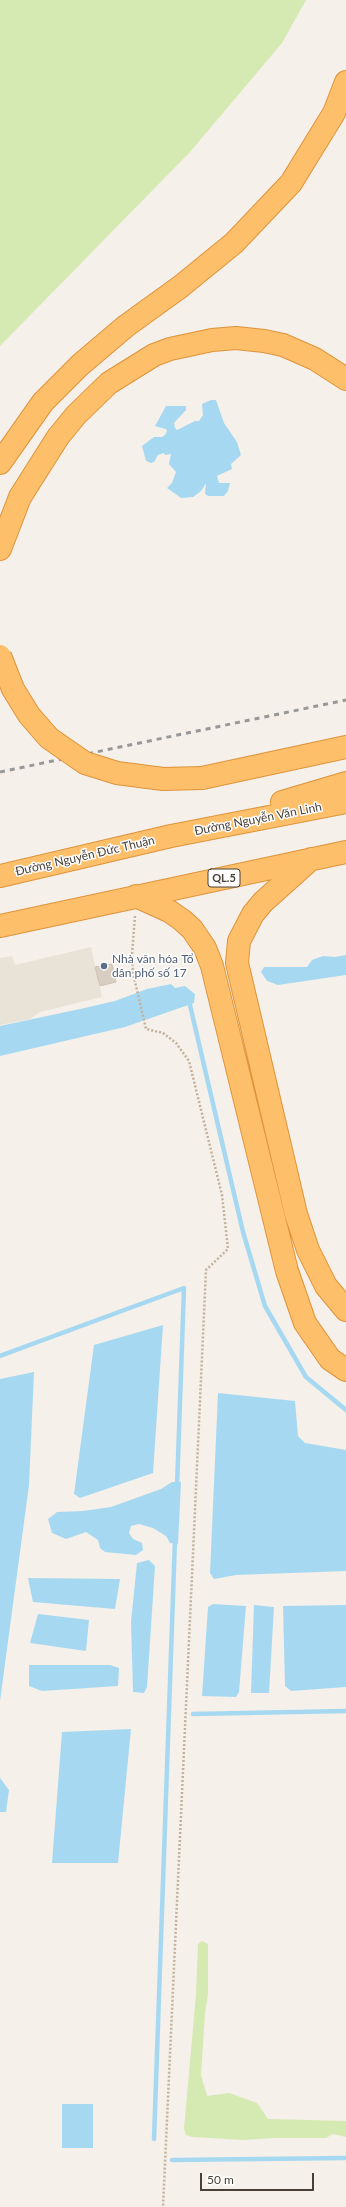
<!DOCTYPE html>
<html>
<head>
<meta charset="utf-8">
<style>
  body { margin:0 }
  #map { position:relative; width:346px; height:2207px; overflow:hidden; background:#f5f0e9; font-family:Lato,sans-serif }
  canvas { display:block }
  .scale { position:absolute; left:200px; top:2173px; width:114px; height:18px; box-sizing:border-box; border:2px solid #494037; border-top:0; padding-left:5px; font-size:12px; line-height:14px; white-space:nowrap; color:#494037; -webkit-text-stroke:3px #fff; paint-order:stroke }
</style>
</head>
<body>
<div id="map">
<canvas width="346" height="2207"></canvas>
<div class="scale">50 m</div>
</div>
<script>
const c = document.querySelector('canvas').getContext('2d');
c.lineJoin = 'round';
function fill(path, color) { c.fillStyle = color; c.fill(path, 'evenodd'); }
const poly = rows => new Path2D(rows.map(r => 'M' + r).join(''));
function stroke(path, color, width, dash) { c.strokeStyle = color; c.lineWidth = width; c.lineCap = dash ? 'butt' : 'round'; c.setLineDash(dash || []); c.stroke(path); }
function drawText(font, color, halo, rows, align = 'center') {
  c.font = font + ' Lato,sans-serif'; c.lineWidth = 3; c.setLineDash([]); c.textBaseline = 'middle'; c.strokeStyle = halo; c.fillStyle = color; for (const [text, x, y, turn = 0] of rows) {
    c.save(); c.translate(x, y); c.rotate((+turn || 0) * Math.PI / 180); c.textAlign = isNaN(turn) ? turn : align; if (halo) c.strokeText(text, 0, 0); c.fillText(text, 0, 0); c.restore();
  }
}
const residential = poly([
  [91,947,102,997,40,1012,30,1019,0,1025,0,958,12,956,15,965]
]);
const green = poly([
  [0,0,306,0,282,43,190,152,0,346],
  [202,1941,208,1944,208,1995,205,2013,201,2075,207,2096,229,2093,257,2103,268,2119,346,2121,346,2137,333,2134,326,2138,273,2138,244,2140,192,2137,186,2135,184,2129,196,1994,198,1944]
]);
const water = poly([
  [211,400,216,400,224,423,237,442,241,455,231,464,232,469,217,476,219,483,230,483,228,491,224,496,208,496,205,494,206,483,201,491,193,497,181,498,167,488,172,483,176,472,169,464,171,454,165,455,164,453,158,455,154,462,151,463,146,461,142,446,154,437,162,437,165,435,167,431,166,429,155,426,166,406,186,406,186,410,174,423,175,428,177,430,195,421,199,421,203,415,202,404],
  [346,955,346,975,278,985,267,981,261,972,264,967,307,967,312,960,323,956,335,957],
  [171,984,175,988,185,986,195,994,194,1003,125,1027,0,1056,0,1026,80,1009,115,1001,147,989],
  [163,1325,153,1473,80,1498,74,1494,94,1345],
  [34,1372,29,1485,0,1701,0,1379],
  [218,1393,295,1401,298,1436,305,1443,346,1450,346,1571,236,1575,214,1579,210,1573],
  [172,1482,181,1482,178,1544,170,1543,166,1536,153,1528,139,1524,131,1526,129,1533,133,1539,142,1543,143,1550,136,1555,105,1552,100,1548,98,1540,86,1532,66,1539,52,1533,48,1519,57,1512,83,1511,111,1507,161,1489],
  [149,1560,155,1566,147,1687,144,1693,133,1692,131,1622,137,1563],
  [28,1578,120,1579,115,1609,33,1602],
  [213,1604,246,1606,239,1692,236,1697,202,1696,208,1607],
  [254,1605,274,1607,269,1693,251,1693],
  [346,1605,346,1687,291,1691,285,1686,283,1606],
  [38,1614,89,1620,86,1651,30,1643],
  [29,1665,110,1665,119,1668,118,1686,42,1691,29,1686],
  [131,1729,118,1863,52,1863,62,1732],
  [0,1778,9,1790,6,1812,0,1812],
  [62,2104,93,2104,93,2148,62,2148]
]);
const stream = poly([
  [189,1001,243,1232,265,1306,306,1377,346,1410],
  [0,1356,184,1288,177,1487],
  [193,1714,346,1711],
  [154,2139,175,1539],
  [172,2160,346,2158]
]);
const building = poly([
  [112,964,116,982,100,986,95,967,112,964]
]);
const path = poly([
  [135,916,132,954,133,973,146,1029,163,1033,176,1043,189,1061,222,1195,228,1249,206,1270,163,2207]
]);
const highway = poly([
  [0,463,43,402,80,365,126,326,180,287,234,243,291,183,334,113,346,82],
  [0,549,20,497,58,437,76,415,109,383,154,355,170,349,212,340,236,338,264,341,283,345,315,359,346,379],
  [202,778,346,747],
  [282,802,346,783],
  [311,859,263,902,253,914,239,941,237,963,296,1214,308,1250,326,1286,346,1310],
  [0,876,171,836,346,802],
  [136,896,169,911,182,920,192,929,205,948,212,966,287,1271,305,1323,330,1359,346,1370],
  [0,926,346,852]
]);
const rail = poly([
  [0,772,346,700]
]);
const highwayBridge = poly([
  [0,656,13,689,29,715,49,738,85,763,117,773,163,779,202,778]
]);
const markers = [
  [104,966,4,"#5c6f8a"]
];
const shields = [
  [224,878,32]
];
const shieldNames = [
  ["QL.5",224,878]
];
const streetNames = [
  ["Đường Nguyễn Văn Linh",258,819,-11],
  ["Đường Nguyễn Đức Thuận",85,856,-13]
];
const serviceNames = [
  ["Nhà văn hóa Tổ",112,959],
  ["dân phố số 17",112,973]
];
fill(residential, '#e9e2d7');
fill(green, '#d5e9b2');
fill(water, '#a6d9f1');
stroke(stream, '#a6d9f1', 4.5);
fill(building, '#d9cec2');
stroke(building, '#d1c2b2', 1);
stroke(highway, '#de933a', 24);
stroke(path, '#c2b29d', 2.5, [2, 2]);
stroke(highway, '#febf6b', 22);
stroke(rail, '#989898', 3, [5, 5]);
stroke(highwayBridge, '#de933a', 24, []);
stroke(highwayBridge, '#febf6b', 22);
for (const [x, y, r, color] of markers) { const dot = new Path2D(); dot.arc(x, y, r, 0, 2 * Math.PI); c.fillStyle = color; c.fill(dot); stroke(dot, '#fff', 1.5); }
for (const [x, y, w] of shields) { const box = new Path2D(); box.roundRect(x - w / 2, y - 9, w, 18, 3); c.fillStyle = '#fff'; c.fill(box); stroke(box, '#494037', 1); }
drawText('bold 11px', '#494037', null, shieldNames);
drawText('12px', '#494037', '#fff', streetNames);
drawText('12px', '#4e5e75', '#fff', serviceNames, 'left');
</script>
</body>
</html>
